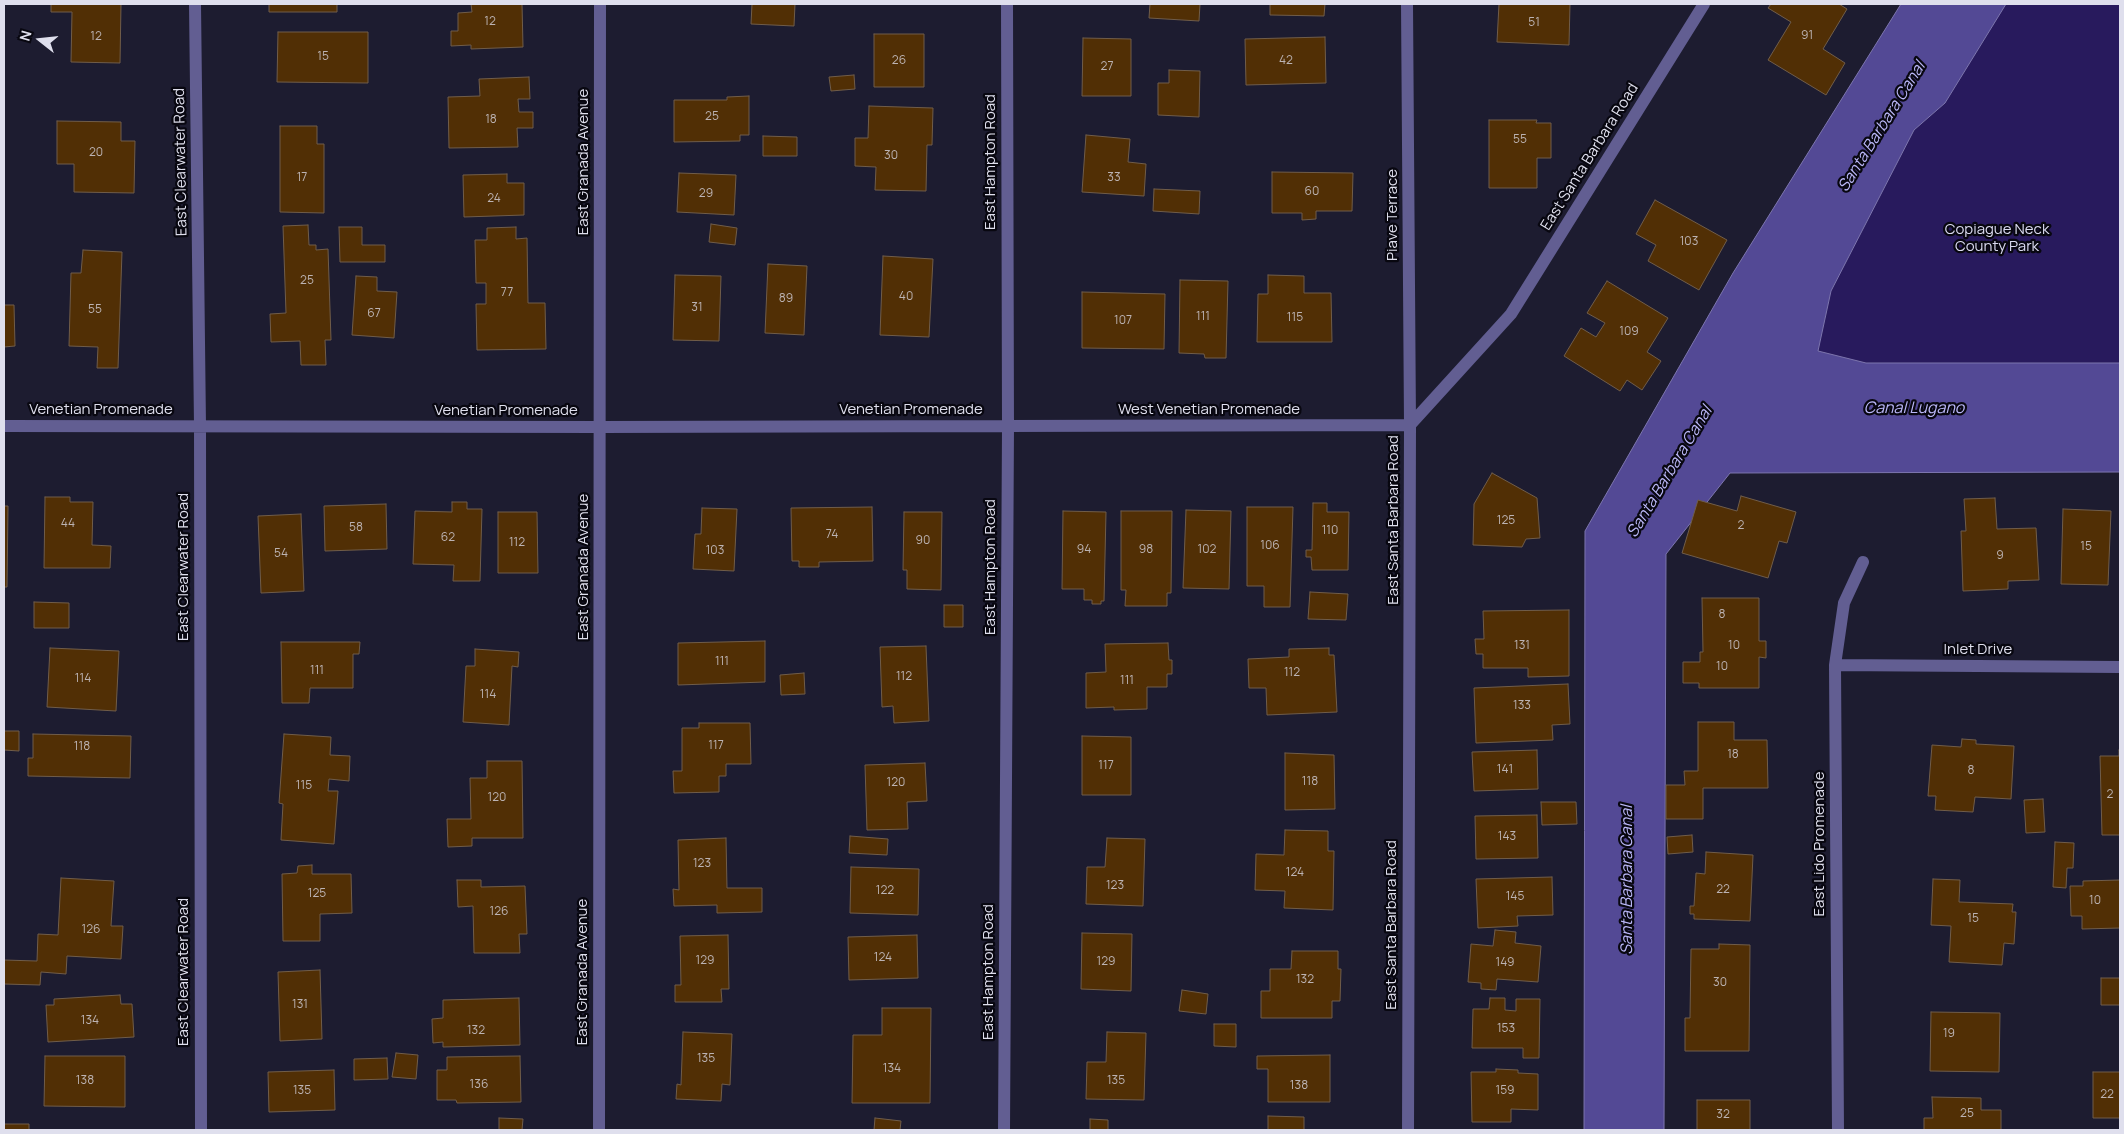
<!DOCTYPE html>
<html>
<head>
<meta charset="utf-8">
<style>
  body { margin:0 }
  #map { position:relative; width:2124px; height:1134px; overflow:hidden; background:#1d1c30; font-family:Manrope,sans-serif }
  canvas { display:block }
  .frame { position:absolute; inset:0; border:5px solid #dfdfed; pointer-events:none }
  .north { position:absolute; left:15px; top:15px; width:50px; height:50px; -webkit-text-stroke:4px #080710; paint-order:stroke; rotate:286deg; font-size:14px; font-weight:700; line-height:20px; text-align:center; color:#dfdfed }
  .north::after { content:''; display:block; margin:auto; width:18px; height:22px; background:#dfdfed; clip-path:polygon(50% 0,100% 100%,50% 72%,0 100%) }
</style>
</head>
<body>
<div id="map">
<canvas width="2124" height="1134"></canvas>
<div class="frame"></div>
<div class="north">N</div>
</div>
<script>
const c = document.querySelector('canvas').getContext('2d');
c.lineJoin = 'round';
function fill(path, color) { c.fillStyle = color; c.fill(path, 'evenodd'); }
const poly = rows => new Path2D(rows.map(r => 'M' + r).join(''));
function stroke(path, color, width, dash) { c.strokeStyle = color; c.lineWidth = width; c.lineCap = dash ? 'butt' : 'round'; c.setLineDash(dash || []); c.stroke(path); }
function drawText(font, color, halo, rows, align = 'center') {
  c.font = font + ' Manrope,sans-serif'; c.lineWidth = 4.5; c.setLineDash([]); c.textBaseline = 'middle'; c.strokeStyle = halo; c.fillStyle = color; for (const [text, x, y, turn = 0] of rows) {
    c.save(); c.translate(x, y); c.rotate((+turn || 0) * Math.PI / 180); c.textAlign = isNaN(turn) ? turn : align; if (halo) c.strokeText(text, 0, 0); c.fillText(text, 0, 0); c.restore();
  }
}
const green = poly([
  [2006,4,2120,4,2120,363,1866,363,1818,351,1831,291,1914,130,1945,103]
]);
const water = poly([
  [1901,4,2006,4,1945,103,1914,130,1831,291,1818,351,1866,363,2120,363,2120,472,1730,473,1666,554,1664,1130,1584,1130,1585,531,1733,273,1901,4]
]);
const building = poly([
  [51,4,121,4,120,63,71,62,72,12,51,12,51,4],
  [269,4,337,4,337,12,269,12,269,4],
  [471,4,522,4,523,47,471,49,471,45,451,46,451,31,458,31,458,13,472,12,471,4],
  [752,4,795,4,794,26,751,24,752,4],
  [1150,4,1200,4,1199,21,1149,18,1150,4],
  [1270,4,1325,4,1324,16,1270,15,1270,4],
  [1499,4,1570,4,1569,45,1497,42,1499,4],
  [1771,4,1839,4,1847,9,1823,49,1845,63,1826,95,1768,60,1791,22,1768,8,1771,4],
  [278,32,368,32,368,83,277,82,278,32],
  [874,34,924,34,924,87,874,87,874,34],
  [1325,37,1326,83,1246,85,1245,39,1325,37],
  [1083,38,1131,39,1131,96,1082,96,1083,38],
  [1169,70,1200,71,1199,117,1158,115,1158,83,1169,83,1169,70],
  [854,75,855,89,831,91,829,77,854,75],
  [529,77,530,99,518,99,519,112,533,112,533,128,517,128,518,147,449,148,448,97,480,96,479,79,529,77],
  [749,96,749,135,740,135,740,141,674,142,674,100,727,100,727,97,749,96],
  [869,106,933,108,932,145,927,145,926,191,875,190,876,167,855,166,855,138,868,138,869,106],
  [1489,120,1537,120,1536,123,1551,123,1551,158,1537,158,1537,188,1489,188,1489,120],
  [57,121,121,122,121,141,135,141,134,193,74,192,74,164,57,164,57,121],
  [280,126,317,126,317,144,324,144,324,213,280,212,280,126],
  [1086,135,1130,139,1128,162,1146,164,1144,196,1082,192,1086,135],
  [763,136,797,137,797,156,763,156,763,136],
  [1272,172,1353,173,1352,211,1316,211,1316,219,1302,220,1302,213,1272,213,1272,172],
  [679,173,736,175,734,215,677,212,679,173],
  [507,174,507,183,524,183,524,215,464,217,463,175,507,174],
  [1154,189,1200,191,1199,214,1153,211,1154,189],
  [1655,200,1727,240,1699,290,1648,261,1656,245,1636,234,1655,200],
  [711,224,737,228,735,245,709,242,711,224],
  [308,225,309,245,316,245,316,250,328,249,331,340,325,340,326,365,301,365,300,341,271,342,270,314,286,313,283,226,308,225],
  [339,227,362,227,362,245,385,245,385,262,340,262,339,227],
  [516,227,516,239,527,238,528,303,545,303,546,349,477,350,476,304,486,304,486,283,476,283,475,240,487,240,487,228,516,227],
  [83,250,122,252,118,368,97,368,98,347,69,346,71,273,81,273,83,250],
  [883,256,933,259,929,337,880,335,883,256],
  [768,264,807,266,804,335,765,333,768,264],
  [675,275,721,276,719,341,673,340,675,275],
  [1268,275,1304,276,1304,293,1331,293,1332,342,1257,342,1258,294,1268,294,1268,275],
  [356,276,377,277,377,291,397,292,394,338,352,335,356,276],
  [1180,280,1228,281,1226,358,1205,358,1204,354,1179,353,1180,280],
  [1607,281,1668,318,1647,352,1661,361,1642,390,1627,380,1620,391,1564,356,1581,328,1596,337,1605,323,1587,313,1607,281],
  [1082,292,1165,294,1164,349,1082,348,1082,292],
  [4,305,14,305,15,346,4,347,4,305],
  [1492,473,1537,498,1540,538,1526,539,1522,547,1473,545,1474,504,1492,473],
  [1741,496,1796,512,1787,543,1779,541,1768,578,1682,553,1698,500,1737,511,1741,496],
  [45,497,70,497,70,502,93,502,92,545,111,546,110,568,44,568,45,497],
  [1995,498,1997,529,2036,528,2039,580,2008,581,2008,589,1963,591,1961,531,1966,531,1964,499,1995,498],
  [452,502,467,502,467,509,482,509,480,581,453,581,454,565,413,564,415,511,452,512,452,502],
  [1313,503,1327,503,1327,512,1349,512,1348,570,1312,570,1311,557,1306,557,1306,550,1312,550,1313,503],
  [386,504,387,549,325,551,324,506,386,504],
  [4,506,8,506,7,587,4,587,4,506],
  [872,507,873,561,819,562,819,567,799,567,799,561,792,561,791,508,872,507],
  [1247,507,1293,507,1290,607,1264,607,1264,586,1247,586,1247,507],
  [702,508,737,509,734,571,693,569,695,534,701,534,702,508],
  [2063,509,2111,511,2108,585,2061,584,2063,509],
  [1186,510,1231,511,1229,589,1183,588,1186,510],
  [1063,511,1106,512,1104,601,1101,601,1101,604,1092,604,1092,600,1084,600,1084,589,1062,589,1063,511],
  [1121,511,1172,511,1171,593,1167,593,1167,606,1125,606,1126,590,1121,590,1121,511],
  [498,512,537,512,538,573,498,573,498,512],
  [904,512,942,512,941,590,907,589,907,570,903,570,904,512],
  [301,514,304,591,261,593,258,516,301,514],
  [1310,592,1348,594,1346,620,1308,619,1310,592],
  [1702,598,1759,598,1759,641,1766,641,1766,658,1759,657,1759,688,1699,688,1699,683,1683,683,1683,662,1700,662,1700,652,1703,652,1702,598],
  [34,602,69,603,69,628,34,628,34,602],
  [944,605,963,605,963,627,944,627,944,605],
  [1569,610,1569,676,1528,677,1528,668,1483,668,1483,654,1476,654,1475,639,1484,639,1483,611,1569,610],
  [765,641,765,682,678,685,678,643,765,641],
  [281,642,360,642,359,654,353,654,353,688,310,688,309,703,282,703,281,642],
  [1168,643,1169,660,1172,660,1172,674,1167,674,1167,687,1147,687,1147,709,1114,710,1114,707,1086,708,1086,673,1106,672,1105,644,1168,643],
  [926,646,929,721,894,723,893,706,882,707,880,647,926,646],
  [50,648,119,651,116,711,47,707,50,648],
  [1329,648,1329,655,1334,655,1337,712,1267,715,1266,688,1249,688,1248,659,1289,657,1289,649,1329,648],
  [475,649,519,652,518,667,512,666,509,725,463,722,466,666,475,666,475,649],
  [804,673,805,694,781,695,780,675,804,673],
  [1568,684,1570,724,1552,725,1553,740,1476,743,1474,688,1568,684],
  [1698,722,1734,722,1734,740,1767,740,1768,788,1703,788,1703,819,1666,819,1666,785,1685,785,1684,771,1698,771,1698,722],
  [699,723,750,723,751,764,726,764,726,776,719,776,719,792,674,793,673,771,682,771,682,728,699,728,699,723],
  [4,731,19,731,19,751,4,750,4,731],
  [33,734,131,736,130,778,28,776,28,758,33,758,33,734],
  [284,734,331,737,330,755,350,756,349,781,329,779,328,791,338,791,334,844,281,840,283,804,279,803,284,734],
  [1082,736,1131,737,1131,795,1082,795,1082,736],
  [1962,739,1976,740,1976,744,2014,746,2011,799,1975,797,1973,812,1935,810,1936,796,1928,796,1932,745,1961,747,1962,739],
  [1537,750,1538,789,1474,791,1472,752,1537,750],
  [2119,750,2120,750,2120,835,2102,835,2100,756,2119,756,2119,750],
  [1285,753,1334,755,1335,809,1285,810,1285,753],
  [487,761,522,761,523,838,472,838,472,846,448,847,447,819,471,819,470,778,487,778,487,761],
  [925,763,927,801,907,802,908,829,867,830,865,765,925,763],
  [2043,799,2045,832,2026,833,2024,800,2043,799],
  [1541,802,1576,802,1577,824,1542,825,1541,802],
  [1537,815,1538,858,1476,859,1475,816,1537,815],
  [1285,830,1328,831,1328,851,1334,851,1333,910,1284,908,1285,891,1255,890,1256,854,1284,855,1285,830],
  [1692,835,1693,852,1668,854,1667,837,1692,835],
  [850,836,888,839,887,855,849,853,850,836],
  [726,838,727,888,762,888,762,912,717,913,717,905,674,906,673,889,679,890,678,840,726,838],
  [1107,838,1145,839,1143,906,1086,904,1087,867,1105,867,1107,838],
  [2055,842,2074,843,2073,868,2067,868,2066,888,2053,887,2055,842],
  [1706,852,1753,855,1750,921,1694,919,1694,914,1690,914,1690,906,1694,906,1696,873,1705,874,1706,852],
  [312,865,312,874,351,874,352,913,320,914,320,941,283,941,282,874,297,873,298,866,312,865],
  [851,867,919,869,918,915,850,913,851,867],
  [1552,877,1553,915,1517,916,1518,926,1478,928,1476,879,1552,877],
  [61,878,114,881,111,926,123,926,121,959,67,956,66,974,41,972,40,985,4,984,4,960,37,961,38,934,58,935,61,878],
  [1933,879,1960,880,1959,902,2013,904,2012,912,2016,912,2014,944,2004,943,2002,965,1949,962,1951,926,1931,925,1933,879],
  [457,880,481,880,481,887,525,886,527,934,519,934,520,953,474,953,473,906,458,907,457,880],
  [2120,880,2120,928,2082,929,2082,916,2071,916,2070,886,2083,886,2083,881,2120,880],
  [1495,930,1516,932,1515,943,1541,946,1538,982,1497,979,1496,990,1481,989,1481,983,1468,982,1471,944,1493,946,1495,930],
  [1082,933,1132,934,1131,991,1081,989,1082,933],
  [728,935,729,989,721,989,722,1002,675,1002,675,985,681,985,680,936,728,935],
  [917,935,918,978,849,980,848,937,917,935],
  [1719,944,1750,945,1749,1051,1685,1051,1685,1018,1690,1018,1691,949,1719,949,1719,944],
  [1292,951,1338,951,1338,969,1341,969,1340,1001,1332,1001,1332,1018,1261,1018,1261,991,1270,991,1270,969,1291,969,1292,951],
  [320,970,322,1039,280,1041,278,972,320,970],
  [2101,978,2120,978,2120,1005,2101,1005,2101,978],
  [1182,990,1208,994,1206,1014,1179,1011,1182,990],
  [120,995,121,1004,132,1004,134,1037,48,1042,46,1005,54,1005,54,999,120,995],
  [519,998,520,1045,443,1047,443,1042,433,1043,432,1019,443,1018,443,1000,519,998],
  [1490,998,1505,998,1505,1010,1516,1011,1516,999,1540,999,1539,1058,1523,1058,1523,1048,1472,1048,1473,1009,1489,1009,1490,998],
  [882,1008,931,1008,930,1103,852,1103,853,1035,882,1035,882,1008],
  [1931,1012,2000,1013,1999,1072,1930,1071,1931,1012],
  [1214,1024,1236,1024,1236,1047,1214,1046,1214,1024],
  [683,1032,732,1034,730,1085,722,1084,721,1101,676,1099,677,1084,681,1085,683,1032],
  [1107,1032,1146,1033,1144,1100,1086,1099,1087,1062,1106,1062,1107,1032],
  [396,1053,418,1055,416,1079,392,1077,396,1053],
  [1330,1055,1330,1102,1268,1102,1268,1069,1257,1069,1257,1056,1330,1055],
  [45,1056,125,1056,125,1107,44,1106,45,1056],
  [520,1056,521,1102,457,1103,456,1100,437,1100,437,1070,447,1070,447,1057,520,1056],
  [387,1058,388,1079,354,1080,354,1059,387,1058],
  [1496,1069,1518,1070,1518,1073,1538,1074,1538,1110,1511,1109,1511,1122,1472,1122,1471,1072,1496,1072,1496,1069],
  [334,1070,335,1110,269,1112,268,1072,334,1070],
  [2093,1072,2120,1072,2120,1118,2093,1118,2093,1072],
  [1932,1097,1981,1098,1981,1110,2001,1110,2001,1130,1924,1130,1924,1118,1933,1118,1932,1097],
  [1697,1100,1750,1100,1750,1130,1697,1130,1697,1100],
  [1268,1116,1304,1117,1304,1130,1268,1130,1268,1116],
  [499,1118,523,1119,522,1130,499,1130,499,1118],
  [875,1118,901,1121,900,1130,874,1130,875,1118],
  [1090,1119,1108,1120,1108,1130,1090,1130,1090,1119],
  [4,1124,29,1124,29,1130,4,1130,4,1124]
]);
const minor = poly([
  [195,4,200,426,201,1130],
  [4,426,600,427,1410,425,1407,4],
  [1835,665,2120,667],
  [599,1130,600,4],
  [1004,1130,1008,427,1007,4],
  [1408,1130,1410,425,1511,314,1704,4],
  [1838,1130,1835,665,1844,603,1863,562]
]);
const numberNames = [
  ["12",490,22],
  ["51",1534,23],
  ["91",1807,36],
  ["12",96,37],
  ["15",323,57],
  ["26",899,61],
  ["42",1286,61],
  ["27",1107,67],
  ["25",712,117],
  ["18",491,120],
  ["55",1520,140],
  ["20",96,153],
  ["30",891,156],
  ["17",302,178],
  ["33",1114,178],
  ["60",1312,192],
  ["29",706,194],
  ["24",494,199],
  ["103",1689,242],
  ["25",307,281],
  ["77",507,293],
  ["40",906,297],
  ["89",786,299],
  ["31",697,308],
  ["55",95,310],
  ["67",374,314],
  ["111",1203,317],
  ["115",1295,318],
  ["107",1123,321],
  ["109",1629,332],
  ["125",1506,521],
  ["44",68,524],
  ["2",1741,526],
  ["58",356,528],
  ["110",1330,531],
  ["74",832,535],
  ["62",448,538],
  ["90",923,541],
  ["112",517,543],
  ["106",1270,546],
  ["15",2086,547],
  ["94",1084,550],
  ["98",1146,550],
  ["102",1207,550],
  ["103",715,551],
  ["54",281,554],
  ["9",2000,556],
  ["8",1722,615],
  ["131",1522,646],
  ["10",1734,646],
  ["111",722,662],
  ["10",1722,667],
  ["111",317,671],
  ["112",1292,673],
  ["112",904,677],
  ["114",83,679],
  ["111",1127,681],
  ["114",488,695],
  ["133",1522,706],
  ["117",716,746],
  ["118",82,747],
  ["18",1733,755],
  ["117",1106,766],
  ["141",1505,770],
  ["8",1971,771],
  ["118",1310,782],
  ["120",896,783],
  ["115",304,786],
  ["2",2110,795],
  ["120",497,798],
  ["143",1507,837],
  ["123",702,864],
  ["124",1295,873],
  ["123",1115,886],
  ["22",1723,890],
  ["122",885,891],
  ["125",317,894],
  ["145",1515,897],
  ["10",2095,901],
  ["126",499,912],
  ["15",1973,919],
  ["126",91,930],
  ["124",883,958],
  ["129",705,961],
  ["129",1106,962],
  ["149",1505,963],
  ["132",1305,980],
  ["30",1720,983],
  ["131",300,1005],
  ["134",90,1021],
  ["153",1506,1029],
  ["132",476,1031],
  ["19",1949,1034],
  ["135",706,1059],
  ["134",892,1069],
  ["138",85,1081],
  ["135",1116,1081],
  ["136",479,1085],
  ["138",1299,1086],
  ["135",302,1091],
  ["159",1505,1091],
  ["22",2107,1095],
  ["25",1967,1114],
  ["32",1723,1115]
];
const streetNames = [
  ["East Santa Barbara Road",1590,157,-58],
  ["East Clearwater Road",181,162,-91],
  ["East Granada Avenue",584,162,-90],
  ["East Hampton Road",991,162,-90],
  ["Piave Terrace",1393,215,-90],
  ["Venetian Promenade",101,410],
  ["Venetian Promenade",911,410],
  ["West Venetian Promenade",1209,410],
  ["Venetian Promenade",506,411],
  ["East Santa Barbara Road",1394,520,-90],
  ["East Clearwater Road",184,567,-90],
  ["East Granada Avenue",584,567,-90],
  ["East Hampton Road",991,567,-90],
  ["Inlet Drive",1978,650],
  ["East Lido Promenade",1820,844,-90],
  ["East Santa Barbara Road",1392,925,-90],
  ["East Clearwater Road",184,972,-90],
  ["East Granada Avenue",583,972,-90],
  ["East Hampton Road",989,972,-90]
];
const parkNames = [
  ["Copiague Neck",1997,230],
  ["County Park",1997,247]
];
const waterNames = [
  ["Santa Barbara Canal",1882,127,-58],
  ["Canal Lugano",1914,409],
  ["Santa Barbara Canal",1670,472,-59],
  ["Santa Barbara Canal",1628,880,-90]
];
fill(green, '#281a5d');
fill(water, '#534995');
stroke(water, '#7d76af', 1);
fill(building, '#512f05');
stroke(building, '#705d4a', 1);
stroke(minor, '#625e92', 12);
drawText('12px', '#bcb3b3', null, numberNames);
drawText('15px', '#dfdfed', '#080710', streetNames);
drawText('15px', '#dadaf0', '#080710', parkNames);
drawText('italic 16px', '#bab7f7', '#080710', waterNames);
</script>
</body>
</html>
